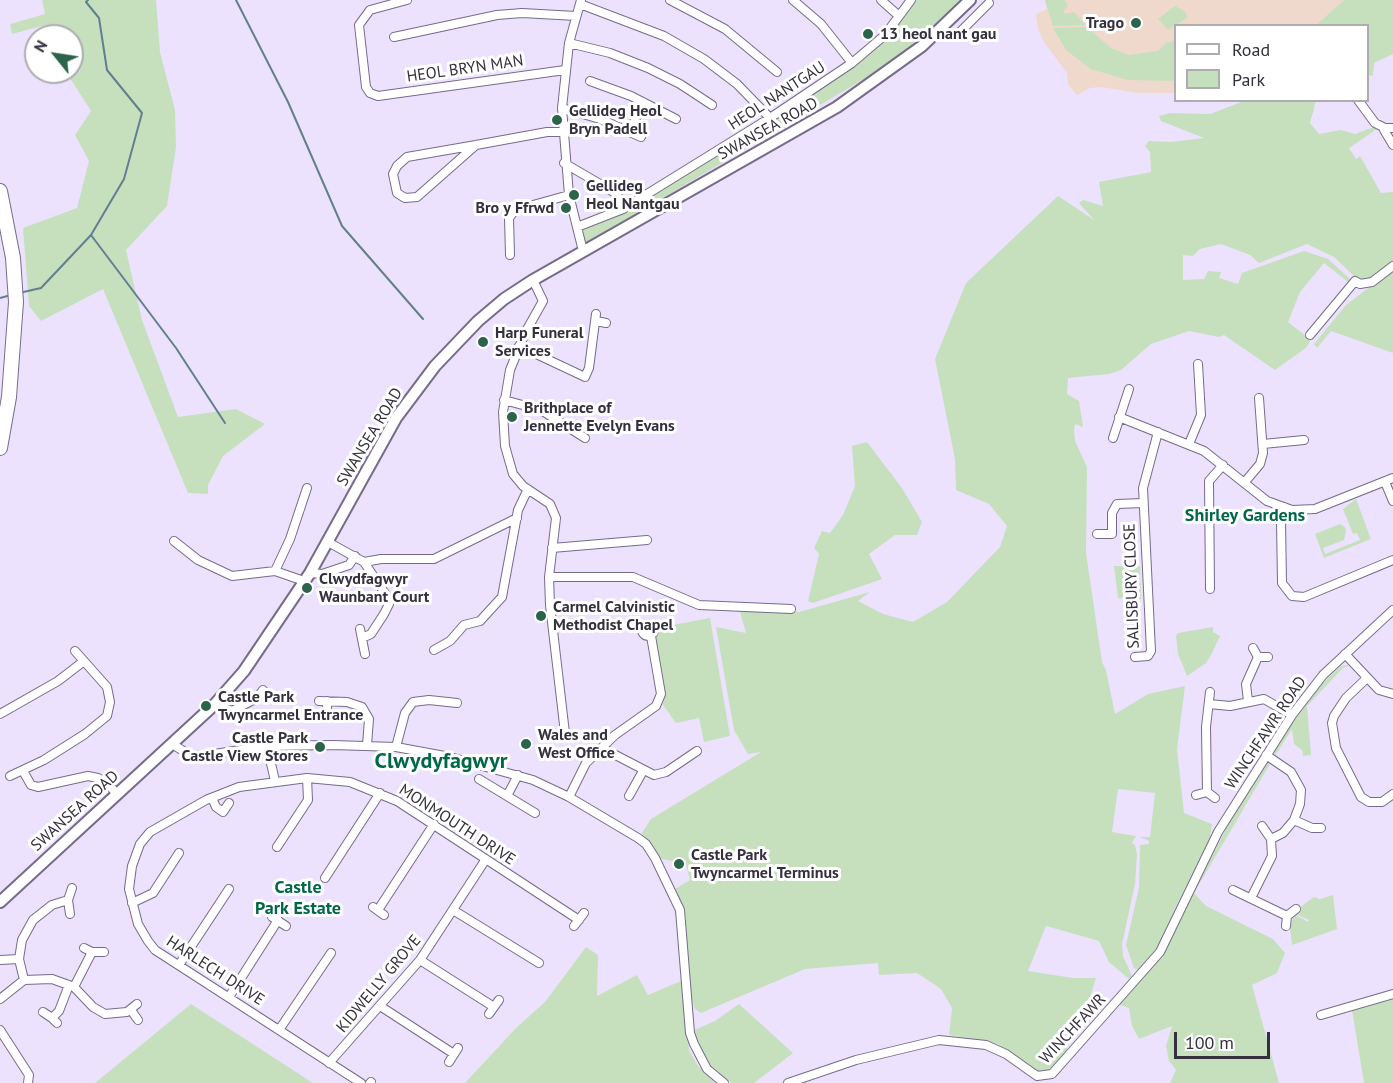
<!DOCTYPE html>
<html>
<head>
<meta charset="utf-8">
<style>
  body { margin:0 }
  #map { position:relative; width:1393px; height:1083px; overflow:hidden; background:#ece2fe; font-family:"PT Sans",sans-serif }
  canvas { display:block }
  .legend { position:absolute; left:1174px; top:24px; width:195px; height:78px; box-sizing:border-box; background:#fff; border:2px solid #aeacb1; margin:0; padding:8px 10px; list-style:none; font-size:18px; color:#34303d }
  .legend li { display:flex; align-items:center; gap:12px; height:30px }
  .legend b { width:30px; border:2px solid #aeacb1 }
  .north { position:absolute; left:24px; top:24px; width:60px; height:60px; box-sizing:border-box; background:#fff; border:2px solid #aeacb1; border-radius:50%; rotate:300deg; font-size:16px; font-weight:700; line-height:24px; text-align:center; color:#34303d }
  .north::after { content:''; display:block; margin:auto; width:21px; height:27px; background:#2b634b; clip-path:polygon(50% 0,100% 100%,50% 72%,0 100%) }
  .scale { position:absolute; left:1174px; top:1032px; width:96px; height:27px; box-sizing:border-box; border:3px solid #34303d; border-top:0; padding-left:8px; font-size:18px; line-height:21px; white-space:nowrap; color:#34303d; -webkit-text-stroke:4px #fff; paint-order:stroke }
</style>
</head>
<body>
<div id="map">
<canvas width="1393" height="1083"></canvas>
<ul class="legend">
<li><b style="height:8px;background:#fff"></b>Road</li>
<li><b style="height:16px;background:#c6e0be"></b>Park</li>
</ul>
<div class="north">N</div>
<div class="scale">100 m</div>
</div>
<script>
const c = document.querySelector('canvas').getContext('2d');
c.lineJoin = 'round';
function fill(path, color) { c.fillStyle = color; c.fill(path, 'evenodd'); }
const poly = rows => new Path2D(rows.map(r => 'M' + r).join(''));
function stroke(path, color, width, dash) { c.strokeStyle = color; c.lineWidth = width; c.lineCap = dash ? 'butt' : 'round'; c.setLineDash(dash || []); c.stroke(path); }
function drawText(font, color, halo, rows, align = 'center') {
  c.font = font + ' "PT Sans",sans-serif'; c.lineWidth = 6; c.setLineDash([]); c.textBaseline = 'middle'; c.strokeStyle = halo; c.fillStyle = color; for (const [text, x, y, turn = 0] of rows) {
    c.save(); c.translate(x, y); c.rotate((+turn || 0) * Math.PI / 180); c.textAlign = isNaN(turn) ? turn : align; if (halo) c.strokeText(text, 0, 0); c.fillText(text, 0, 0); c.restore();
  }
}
const commercial = poly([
  [1045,0,1344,0,1316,25,1176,26,1175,93,1137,93,1101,87,1090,88,1077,95,1068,85,1067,73,1044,42,1038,29,1036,14,1047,9]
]);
const green = poly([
  [42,0,156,0,160,52,175,110,176,147,167,206,126,250,142,320,178,417,236,409,265,424,223,456,208,485,208,494,188,493,103,289,41,321,29,306,23,228,77,208,89,161,75,135,91,111,66,72,72,72,72,36,53,36,49,24,12,34,10,24,45,14],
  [914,0,963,0,912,45,869,76,585,244,581,229,629,208,814,93,888,37],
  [1045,0,1065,0,1068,6,1063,11,1065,14,1074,12,1085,25,1053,26],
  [1344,0,1393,0,1393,54,1374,63,1373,76,1368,75,1368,26,1316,25],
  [1175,6,1186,12,1187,18,1168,30,1158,19],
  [1087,27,1111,48,1129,55,1158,51,1166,43,1175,40,1175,81,1128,80,1091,69,1066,50,1053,28],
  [1244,101,1316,101,1310,123,1319,134,1341,130,1355,134,1374,127,1377,129,1349,148,1356,159,1360,156,1381,193,1393,192,1393,262,1368,280,1355,277,1334,257,1307,244,1259,263,1250,255,1221,244,1200,249,1193,256,1183,255,1183,280,1204,279,1208,271,1221,272,1219,278,1238,284,1242,273,1304,251,1328,259,1350,279,1348,282,1324,263,1300,292,1288,322,1311,340,1306,348,1275,370,1224,335,1219,337,1189,331,1151,344,1121,370,1109,374,1068,378,1067,394,1079,401,1083,427,1075,424,1074,429,1075,441,1087,467,1086,553,1102,662,1106,670,1115,714,1148,694,1185,686,1177,749,1184,813,1212,824,1209,844,1174,910,1161,946,1140,971,1134,968,1126,945,1139,888,1140,845,1149,844,1149,841,1140,837,1150,837,1155,793,1118,789,1112,832,1136,836,1132,843,1135,845,1137,854,1135,884,1122,944,1123,956,1132,976,1129,979,1109,962,1099,941,1046,926,1028,971,1073,978,1096,978,1090,997,1056,1035,1068,1050,1049,1072,1042,1073,1032,1069,998,1044,949,1035,952,1008,941,989,917,973,879,975,878,963,805,969,701,1013,695,1009,691,997,685,912,675,889,690,880,686,864,658,858,642,833,651,819,761,752,748,754,734,730,716,627,746,633,740,612,799,612,870,592,858,601,883,614,913,622,947,602,1000,547,1007,526,989,504,956,490,955,459,935,359,966,283,1058,196,1094,220,1079,203,1083,200,1103,206,1099,182,1151,172,1150,152,1145,146,1149,141,1171,142,1204,138,1161,121,1159,116,1170,113,1210,114],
  [1393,269,1393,353,1331,331,1317,348,1314,344,1346,305],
  [867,442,902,488,922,522,917,535,895,535,869,554,882,579,813,603,808,601,819,554,814,548,822,531,830,533,843,515,855,486,852,446],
  [1356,499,1371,539,1324,558,1315,534,1340,524,1345,527,1346,532,1344,540,1323,548,1325,554,1360,540,1357,533,1353,534,1343,509],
  [1114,566,1140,566,1141,599,1118,598],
  [710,618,730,736,704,742,699,718,676,723,663,705,665,691,654,638,657,628],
  [1213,627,1213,632,1220,636,1212,653,1206,663,1187,676,1178,654,1176,636,1178,633],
  [1346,665,1349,666,1344,667,1307,706,1311,755,1303,756,1302,750,1294,744,1292,729,1275,756,1274,751,1290,726,1322,684,1341,666],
  [1267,763,1270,764,1194,893,1206,906,1273,939,1285,953,1277,973,1252,985,1279,1083,1170,1083,1176,1070,1169,1061,1166,1046,1172,1026,1139,1039,1132,1026,1129,1008,1117,1004,1161,956,1229,823],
  [1333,895,1337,929,1292,945,1290,928,1293,918,1296,915,1308,922,1309,920,1298,915,1299,908,1314,897,1320,899],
  [586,947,598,955,597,996,637,975,648,995,681,981,689,1050,698,1066,715,1083,465,1083,517,1027,545,1002],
  [1393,997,1393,1083,1364,1083,1352,1010],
  [191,1004,313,1083,95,1083],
  [739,1004,793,1053,754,1083,732,1083,717,1074,699,1051,692,1031,715,1021]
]);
const stream = poly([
  [236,0,288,102,342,226,423,319],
  [91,235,176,348,225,423],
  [19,293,41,288,91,235,124,179,142,113,107,70,99,18,86,2,88,0],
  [0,298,11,295]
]);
const street = poly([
  [407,0,370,10,359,25,366,87,370,93,378,96,565,70],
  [581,0,569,43,562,108,569,195,583,251],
  [670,0,725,29,777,72],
  [793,0,821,24,852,63],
  [881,0,899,16],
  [580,4,664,36,704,59,737,84,770,118],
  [957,35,989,3],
  [394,37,497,15,522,13,576,16],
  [569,43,610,53,648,68,680,84,712,105],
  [590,81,631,96,676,119],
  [1358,100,1375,123,1385,128],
  [562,108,600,119,641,137],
  [1393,128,1385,128,1384,130,1393,145],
  [630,131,643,102],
  [476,145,417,197,405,198,397,193,393,174,397,166,407,157,476,145,547,132,563,132],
  [564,163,617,194,623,209],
  [577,227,623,209,770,118,852,63,885,35,911,0],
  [510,255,509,218,515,210,569,195],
  [533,280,543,301,525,333,510,370,503,412,505,446,513,474,523,486,550,504,556,518,549,577,550,605,565,733],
  [596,321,606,323],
  [1310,335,1355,281,1360,284,1372,282,1393,266],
  [519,346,585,377,589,368,596,314],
  [504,400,541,410,585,438],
  [1119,417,1204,451,1267,501,1292,510,1315,509,1393,478],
  [1113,438,1129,389],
  [1189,444,1201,415,1198,364],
  [1263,444,1304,440],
  [1385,482,1393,501],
  [1244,483,1260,464,1263,453,1259,398],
  [1284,507,1281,521,1282,583,1292,596,1304,597,1393,560],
  [1097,534,1112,534,1112,513,1117,504,1143,503],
  [174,541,198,560,232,576,275,571,304,581],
  [328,542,364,562,386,595,389,604,384,614,371,634,362,638],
  [552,548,647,540],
  [364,562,381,559,434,559,517,518],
  [275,571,290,539,307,488],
  [310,573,322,574,349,565,355,556],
  [549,577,633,577,699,605,791,609],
  [1210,589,1209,481,1223,465],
  '642 630a6 6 0 1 1 12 0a6 6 0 1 1-12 0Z',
  [360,629,365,654],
  [434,650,450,641,464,625,480,621,502,597,518,510,528,489],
  [1345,654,1379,690,1393,694],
  [1135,657,1148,656,1151,651,1143,488,1158,432],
  [1258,657,1268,657],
  [1367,678,1346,698,1334,716,1332,723,1336,748,1361,797,1369,802,1382,802,1393,794],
  [319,701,347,702,362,707,369,719,367,745],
  [327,701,327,713],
  [1248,701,1246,684,1258,657,1253,648],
  [215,704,232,711,257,698,263,690],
  [1209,704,1230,706,1264,699,1292,715],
  [0,714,58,681,84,661],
  [172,744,190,755,201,756,267,746,333,745,396,747,450,757,533,780,569,797,638,838,646,844,655,858,680,910,690,1033,694,1044,707,1069,724,1083],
  [267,746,275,781],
  [396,747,405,713,413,702,429,700,457,703],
  [602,748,654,775,666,772,697,751],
  [1266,755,1291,772,1301,790,1300,804,1294,820,1283,833,1271,839],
  [23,771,31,785,38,787,88,776,98,778,108,784,117,794],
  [10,776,44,760,85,734,107,716,110,702,107,687,75,651],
  [479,779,507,796,518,775],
  [1207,792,1206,727,1210,692],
  [1196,795,1207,792,1215,798],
  [507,796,535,813],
  [629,796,643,771],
  [569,797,586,763,615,735,656,706,661,694,651,636],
  [212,798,216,807,223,812,229,803],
  [1294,820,1312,828,1321,828],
  [277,847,308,800,307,778],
  [325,878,380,793],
  [1233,890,1287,916],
  [1251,898,1272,856,1271,839,1262,826],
  [132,903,153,893,179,853],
  [373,907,384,915],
  [378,910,434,824],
  [453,910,539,963],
  [70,914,68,900,72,888],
  [272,917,286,926],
  [574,926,584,913],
  [1286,926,1287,916,1296,909],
  [84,948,92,952],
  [0,960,19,959],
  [420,960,494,1007],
  [179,965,229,889],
  [24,980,19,959,22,940,33,920,52,905,68,900],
  [74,987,92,952,104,952],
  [229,997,278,920],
  [0,999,24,980,52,979,74,987,93,1007,105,1014,127,1012,137,1004],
  [380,1006,454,1054],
  [131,1010,138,1020],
  [43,1012,52,1018],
  [489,1014,499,1000],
  [1321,1015,1393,994],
  [57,1023,52,1018,59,1011,69,985],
  [0,1030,29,1075,28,1083],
  [279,1030,331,953],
  [449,1062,458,1048],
  [329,1063,420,960,486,859],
  [361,1083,155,950,148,941,138,924,129,889,132,866,140,844,150,832,206,800,239,787,307,778,350,782,397,801,579,920],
  [370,1083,371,1082],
  [788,1083,856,1060,939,1040,986,1045,1006,1054,1037,1076,1052,1074,1160,952,1218,832,1292,715,1323,675,1393,610]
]);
const secondary = poly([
  [0,902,215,704,244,671,310,573,396,418,435,366,478,321,504,299,533,280,837,107,922,46,970,0]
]);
const highway = poly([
  [0,191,13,258,16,302,9,397,0,448]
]);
const markers = [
  [1136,23,6,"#2b634b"],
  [868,34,6,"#2b634b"],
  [557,120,6,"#2b634b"],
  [574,195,6,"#2b634b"],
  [566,208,6,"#2b634b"],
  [483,342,6,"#2b634b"],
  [512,417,6,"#2b634b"],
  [307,588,6,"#2b634b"],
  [541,616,6,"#2b634b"],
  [206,706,6,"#2b634b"],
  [526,744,6,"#2b634b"],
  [320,747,6,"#2b634b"],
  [679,864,6,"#2b634b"]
];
const poiNames = [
  ["Trago",1124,23,"right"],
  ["13 heol nant gau",880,34],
  ["Gellideg Heol",569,111],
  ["Bryn Padell",569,129],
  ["Gellideg",586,186],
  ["Heol Nantgau",586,204],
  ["Bro y Ffrwd",554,208,"right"],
  ["Harp Funeral",495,333],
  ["Services",495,351],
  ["Brithplace of",524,408],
  ["Jennette Evelyn Evans",524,426],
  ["Clwydfagwyr",319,579],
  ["Waunbant Court",319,597],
  ["Carmel Calvinistic",553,607],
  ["Methodist Chapel",553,625],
  ["Castle Park",218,697],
  ["Twyncarmel Entrance",218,715],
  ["Wales and",538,735],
  ["West Office",538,753],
  ["Castle Park",308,738,"right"],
  ["Castle View Stores",308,756,"right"],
  ["Castle Park",691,855],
  ["Twyncarmel Terminus",691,873]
];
const streetNames = [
  ["HEOL BRYN MAN",465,69,-8],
  ["HEOL NANTGAU",777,96,-33],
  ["SWANSEA ROAD",768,129,-29],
  ["SWANSEA ROAD",370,437,-59],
  ["SALISBURY CLOSE",1132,586,-92],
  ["WINCHFAWR ROAD",1266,733,-56],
  ["SWANSEA ROAD",75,811,-42],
  ["MONMOUTH DRIVE",457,825,33],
  ["HARLECH DRIVE",215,971,33],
  ["KIDWELLY GROVE",379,984,-50],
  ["WINCHFAWR",1073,1029,-47]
];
const neighbourhoodNames = [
  ["Shirley Gardens",1245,516],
  ["Castle",298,888],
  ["Park Estate",298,909]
];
const districtNames = [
  ["Clwydyfagwyr",441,762]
];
fill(commercial, '#efd9cc');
fill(green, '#c6e0be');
stroke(stream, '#627f91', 2);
stroke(street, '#766b8a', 10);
stroke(secondary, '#766b8a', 14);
stroke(highway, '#766b8a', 16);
stroke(street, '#fff', 8);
stroke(secondary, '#fff', 10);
stroke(highway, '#fff', 14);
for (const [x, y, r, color] of markers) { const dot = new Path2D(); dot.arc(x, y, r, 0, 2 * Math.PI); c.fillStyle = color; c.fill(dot); stroke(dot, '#fff', 2); }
drawText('bold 16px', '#34303d', '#fff', poiNames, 'left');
drawText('16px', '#34303d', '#fff', streetNames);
drawText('bold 18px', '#006847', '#fff', neighbourhoodNames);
drawText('bold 22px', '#006847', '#fff', districtNames);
</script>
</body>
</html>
